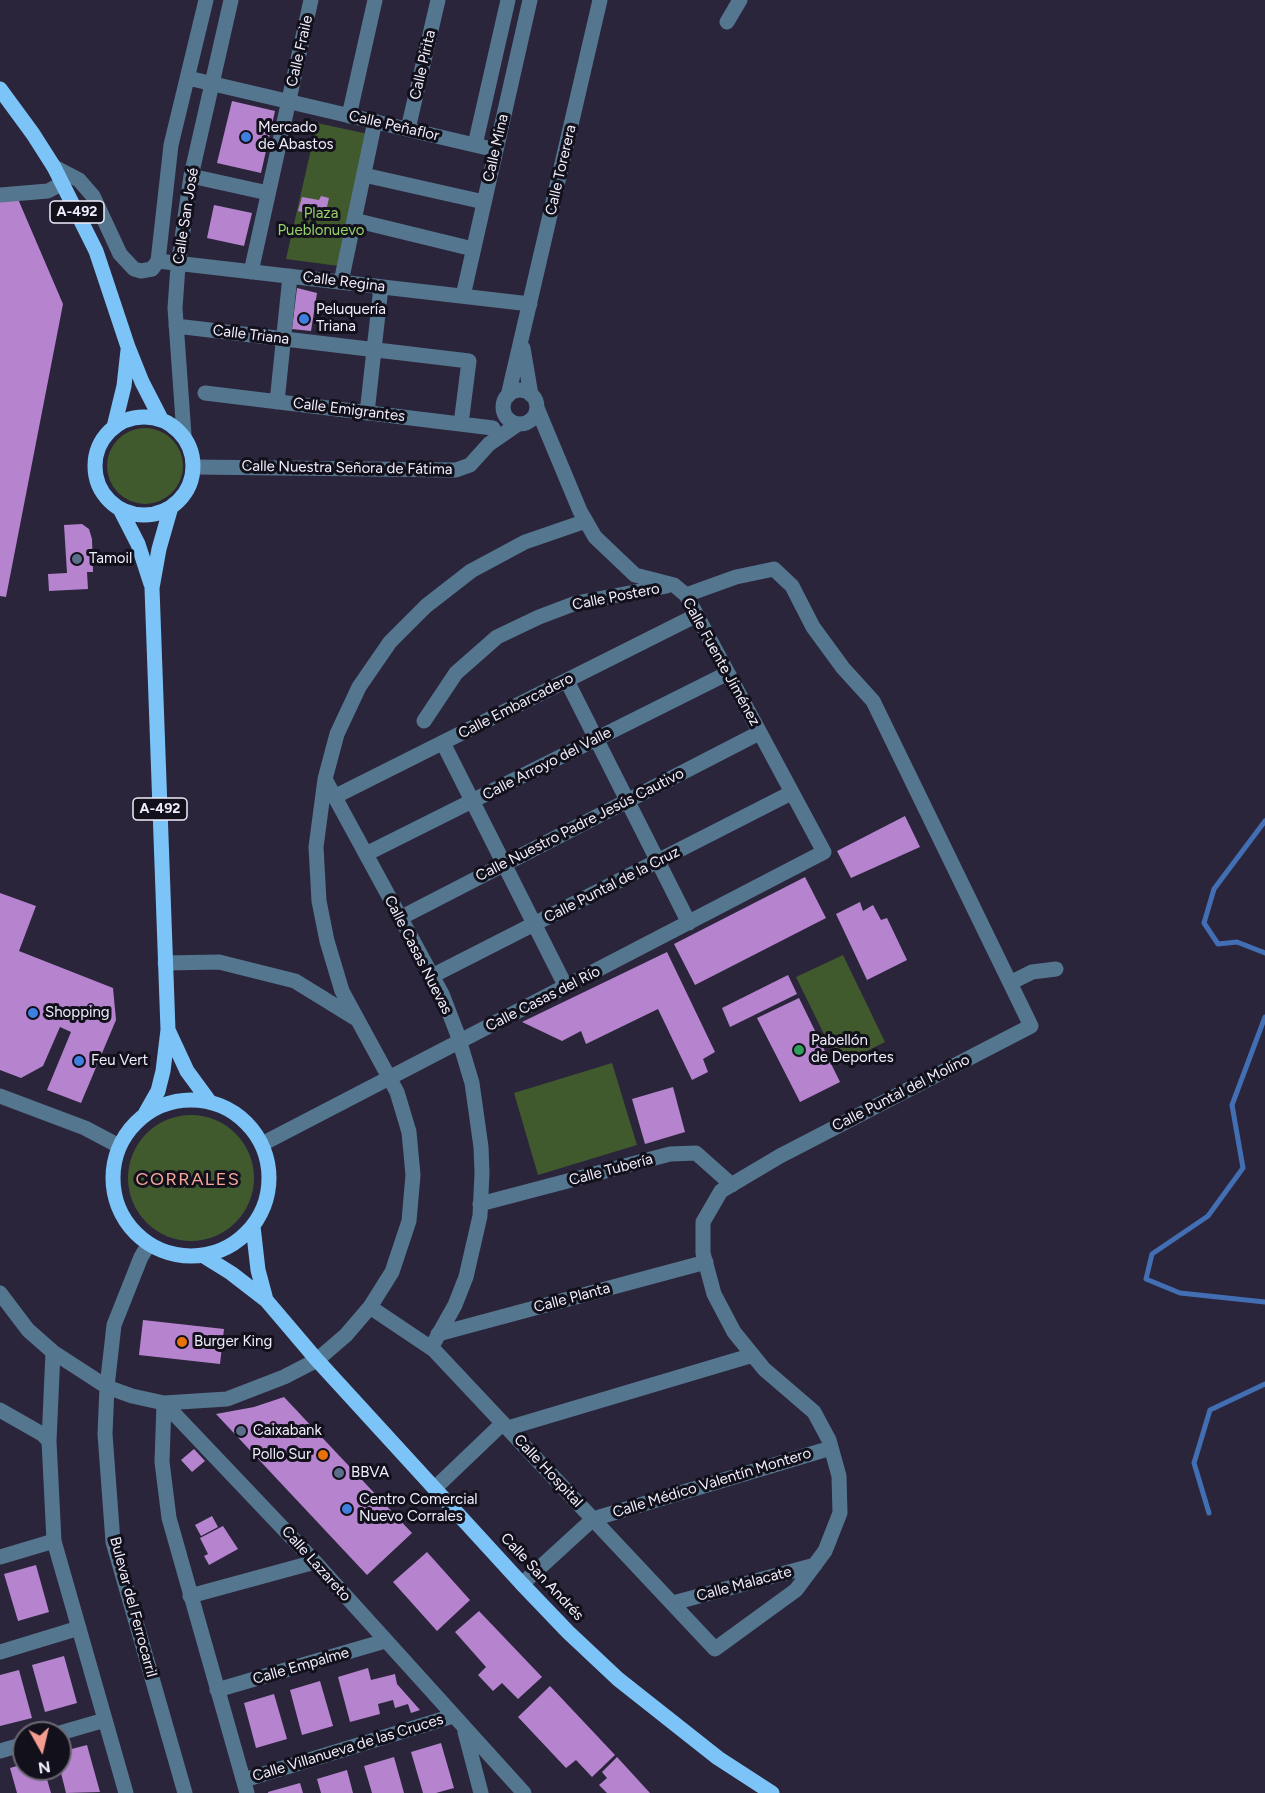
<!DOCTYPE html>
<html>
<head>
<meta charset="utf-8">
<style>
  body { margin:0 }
  #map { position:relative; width:1265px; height:1793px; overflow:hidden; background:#2b253b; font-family:Figtree,sans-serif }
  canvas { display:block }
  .north { position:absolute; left:12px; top:1721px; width:60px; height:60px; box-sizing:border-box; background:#12101a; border:2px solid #6b6874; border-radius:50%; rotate:172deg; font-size:16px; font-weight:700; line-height:24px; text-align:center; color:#f0edfc }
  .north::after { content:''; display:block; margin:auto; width:21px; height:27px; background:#f59d90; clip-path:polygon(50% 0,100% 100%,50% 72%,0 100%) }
</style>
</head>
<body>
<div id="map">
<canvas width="1265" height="1793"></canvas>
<div class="north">N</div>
</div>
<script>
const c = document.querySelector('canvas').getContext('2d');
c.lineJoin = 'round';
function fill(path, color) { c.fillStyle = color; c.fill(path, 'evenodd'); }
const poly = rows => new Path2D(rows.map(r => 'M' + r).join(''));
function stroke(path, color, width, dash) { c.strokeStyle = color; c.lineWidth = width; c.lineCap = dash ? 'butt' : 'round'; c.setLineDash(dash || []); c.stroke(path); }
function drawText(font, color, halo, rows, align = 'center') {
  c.font = font + ' Figtree,sans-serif'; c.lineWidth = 6; c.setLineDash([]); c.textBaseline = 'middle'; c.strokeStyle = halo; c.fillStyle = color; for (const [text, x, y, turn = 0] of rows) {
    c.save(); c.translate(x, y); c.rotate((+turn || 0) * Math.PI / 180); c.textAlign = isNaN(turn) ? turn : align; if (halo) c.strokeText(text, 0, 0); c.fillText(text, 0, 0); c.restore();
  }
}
const green = poly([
  [317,123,368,134,339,266,286,259],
  '107 466a38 38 0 1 1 76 0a38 38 0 1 1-76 0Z',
  [843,955,885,1042,839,1065,796,977],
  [612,1063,637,1145,538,1175,514,1093],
  '128 1178a63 63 0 1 1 126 0a63 63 0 1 1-126 0Z'
]);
const stream = poly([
  [1265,821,1214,889,1204,923,1218,944,1237,942,1265,953],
  [1265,1017,1232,1105,1243,1168,1208,1216,1152,1254,1146,1279,1180,1293,1265,1302],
  [1209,1513,1194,1463,1210,1410,1265,1384]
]);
const building = poly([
  [232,101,275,111,261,173,217,163],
  [321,196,329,198,324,220,305,216,306,213,298,211,302,197,319,200],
  [18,199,63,304,6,597,0,596,0,201],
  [214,205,252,213,244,246,207,238],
  [297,288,317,293,311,331,292,329],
  [82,524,89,529,92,539,93,572,87,572,88,589,49,591,48,574,67,573,64,525],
  [905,816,920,847,851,878,837,851],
  [805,877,826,918,695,985,674,944],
  [0,893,36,906,19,951,113,988,116,1020,81,1103,47,1090,71,1032,60,1027,43,1066,21,1078,0,1070],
  [860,902,863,911,873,905,881,920,887,918,907,960,867,980,836,914],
  [667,952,715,1052,703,1059,708,1072,692,1080,658,1009,586,1044,581,1031,562,1041,522,1022],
  [788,975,797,994,730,1027,722,1008],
  [799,998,840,1082,800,1102,757,1018],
  [673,1087,685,1132,645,1144,632,1099],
  [143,1320,224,1329,220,1364,139,1355],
  [284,1397,412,1533,367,1575,216,1414,254,1407],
  [194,1449,205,1461,192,1472,181,1460],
  [212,1516,218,1527,201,1536,195,1525],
  [223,1526,238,1549,209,1565,204,1556,208,1554,200,1538],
  [427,1552,470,1600,437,1631,393,1582],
  [36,1565,49,1612,18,1621,4,1574],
  [479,1611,542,1677,518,1699,502,1683,493,1691,478,1675,486,1667,455,1632],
  [64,1656,77,1703,45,1712,32,1665],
  [368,1668,371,1680,395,1674,397,1684,420,1710,411,1713,408,1704,395,1708,393,1700,378,1704,380,1714,350,1722,338,1677],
  [19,1670,32,1718,0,1726,0,1675],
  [320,1681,333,1726,302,1735,290,1690],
  [550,1686,615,1755,592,1777,576,1760,566,1768,518,1717],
  [274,1694,287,1739,256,1748,244,1703],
  [441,1743,454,1788,436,1793,423,1793,411,1752],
  [87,1745,100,1792,66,1793,60,1769,60,1752],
  [394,1757,404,1793,372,1793,364,1766],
  [617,1757,650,1793,607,1793,599,1785,607,1778,602,1772],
  [24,1764,24,1769,44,1769,51,1793,17,1793,10,1768],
  [347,1770,353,1793,321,1793,317,1779],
  [300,1783,303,1793,268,1793,268,1792]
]);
const minor = poly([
  [727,22,740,0],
  [188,78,496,150],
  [349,116,375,0],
  [408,129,438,0],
  [475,145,508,0],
  [54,167,79,180,93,196,120,254,134,269,141,271,152,269,158,261],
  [364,175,484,202],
  [191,176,268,193],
  [0,195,48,191,63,183],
  [354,220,473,249],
  [158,261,530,304],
  [158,261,171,145,206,0],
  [251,272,311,0],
  [341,282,375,121],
  [463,296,530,0],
  [176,326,469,361,461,424],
  [523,348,531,395],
  '503 407a17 17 0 1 1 34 0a17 17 0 1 1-34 0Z',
  [205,393,493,428],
  [508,396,600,0],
  [277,402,290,276],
  [367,413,381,287],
  [184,435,175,308,178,266,191,176,231,0],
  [194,467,456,470,470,465,489,444,518,424],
  [567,681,689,923],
  [424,721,456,673,497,637,539,617,576,603,667,586],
  [443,743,566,987],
  [325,779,442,994,457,1033,472,1083,481,1147,482,1173,480,1216,466,1277,455,1305,431,1348],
  [334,797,697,615],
  [366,854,728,673],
  [400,918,759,733],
  [165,963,219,962,295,981,355,1018],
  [432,976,791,793],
  [1010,983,1032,972,1056,969],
  [0,1096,85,1128,119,1146],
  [262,1144,824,852,686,595,674,585,635,575,595,537,580,511,537,408],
  [480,1204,670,1154,696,1153,732,1185],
  [149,1244,141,1257,114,1325,107,1387,105,1434,113,1542,185,1793],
  [0,1293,28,1330,53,1352,107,1387,132,1396,164,1403,227,1399,284,1377,317,1360,346,1335,370,1307,392,1272,409,1221,413,1175,409,1132,397,1092,342,991,327,941,319,901,316,847,325,779,337,734,359,687,390,642,426,606,471,571,525,542,586,521],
  [370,1307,434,1350,715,1649,796,1590,825,1551,840,1513,839,1476,829,1440,814,1412,764,1369,734,1332,714,1294,703,1253,703,1222,721,1191,780,1156,1031,1026,873,701,843,668,813,627,792,586,774,569,736,577,686,595],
  [438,1334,706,1262],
  [53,1352,49,1441,54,1541,126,1793],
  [164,1403,315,1562,524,1793],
  [164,1403,162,1462,169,1518,247,1793],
  [0,1410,42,1434,49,1441],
  [508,1428,753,1355],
  [435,1488,503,1423],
  [0,1557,54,1541],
  [522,1584,593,1519,831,1448],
  [190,1596,315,1562],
  [673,1603,815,1565],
  [0,1652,79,1628],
  [217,1690,385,1641],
  [465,1732,481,1793],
  [60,1733,105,1720],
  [0,1751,24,1744],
  [244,1780,453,1716]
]);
const major = poly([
  [0,89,33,134,54,167,96,251,128,347,142,382,161,419],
  '95 466a49 49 0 1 1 98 0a49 49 0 1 1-98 0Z',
  [114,427,124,386,128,350],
  [120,509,138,544,151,584],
  [168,1030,187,1071,209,1101],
  '113 1178a78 78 0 1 1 156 0a78 78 0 1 1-156 0Z',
  [145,1114,158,1091,163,1071,168,1030,152,588,159,549,171,507],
  [253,1226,258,1270,266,1300],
  [202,1255,231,1273,266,1300,317,1360,522,1584,568,1632,618,1679,718,1758,772,1793]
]);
const markers = [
  [246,137,6,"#3f7fe0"],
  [304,319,6,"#3f7fe0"],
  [77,559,6,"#5c6f8a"],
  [33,1013,6,"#3f7fe0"],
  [799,1050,6,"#2e9e5b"],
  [79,1061,6,"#3f7fe0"],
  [182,1342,6,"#e8710a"],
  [241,1431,6,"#5c6f8a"],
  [323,1455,6,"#e8710a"],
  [339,1473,6,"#5c6f8a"],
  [347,1509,6,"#3f7fe0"]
];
const shields = [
  [77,212,54],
  [160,809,54]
];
const shieldNames = [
  ["A-492",77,212],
  ["A-492",160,809]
];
const streetNames = [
  ["Calle Fraile",300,51,-77],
  ["Calle Pirita",423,65,-77],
  ["Calle Peñaflor",394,126,13],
  ["Calle Mina",496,148,-77],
  ["Calle Torerera",561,170,-77],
  ["Calle San José",186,216,-81],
  ["Calle Regina",344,282,7],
  ["Calle Triana",251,335,7],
  ["Calle Emigrantes",349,410,7],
  ["Calle Nuestra Señora de Fátima",347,468,1],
  ["Calle Postero",616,597,-11],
  ["Calle Fuente Jiménez",721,662,61],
  ["Calle Embarcadero",516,706,-27],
  ["Calle Arroyo del Valle",547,764,-27],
  ["Calle Nuestro Padre Jesús Cautivo",580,825,-27],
  ["Calle Puntal de la Cruz",612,885,-27],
  ["Calle Casas Nuevas",418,955,63],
  ["Calle Casas del Río",543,999,-27],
  ["Calle Puntal del Molino",901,1093,-27],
  ["Calle Tubería",611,1170,-15],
  ["Calle Planta",572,1298,-15],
  ["Calle Hospital",548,1471,47],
  ["Calle Médico Valentín Montero",712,1483,-17],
  ["Calle Lazareto",316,1564,48],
  ["Calle San Andrés",542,1577,47],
  ["Calle Malacate",744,1584,-15],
  ["Bulevar del Ferrocarril",133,1607,75],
  ["Calle Empalme",301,1666,-16],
  ["Calle Villanueva de las Cruces",348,1748,-17]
];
const poiNames = [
  ["Mercado",258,128],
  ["de Abastos",258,145],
  ["Peluquería",316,310],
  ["Triana",316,327],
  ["Tamoil",89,559],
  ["Shopping",45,1013],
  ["Pabellón",811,1041],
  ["de Deportes",811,1058],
  ["Feu Vert",91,1061],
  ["Burger King",194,1342],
  ["Caixabank",253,1431],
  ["Pollo Sur",311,1455,"right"],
  ["BBVA",351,1473],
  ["Centro Comercial",359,1500],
  ["Nuevo Corrales",359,1517]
];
const parkNames = [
  ["Plaza",321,214],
  ["Pueblonuevo",321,231]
];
const quarterNames = [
  ["CORRALES",188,1180]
];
fill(green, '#40592d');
stroke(stream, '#426eb4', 5);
fill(building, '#b683cf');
stroke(minor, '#55768f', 15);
stroke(major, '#7cc3f7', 15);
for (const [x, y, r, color] of markers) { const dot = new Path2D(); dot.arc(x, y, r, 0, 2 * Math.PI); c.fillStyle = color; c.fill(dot); stroke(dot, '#12101a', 2); }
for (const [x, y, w] of shields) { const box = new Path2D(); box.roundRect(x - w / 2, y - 11, w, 22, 4.5); c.fillStyle = '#12101a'; c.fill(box); stroke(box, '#f0edfc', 1.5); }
drawText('bold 14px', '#f0edfc', null, shieldNames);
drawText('15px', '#f0edfc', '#12101a', streetNames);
drawText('15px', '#f0edfc', '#12101a', poiNames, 'left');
drawText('15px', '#96d268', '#12101a', parkNames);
c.letterSpacing = '1.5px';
drawText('18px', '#faa89b', '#12101a', quarterNames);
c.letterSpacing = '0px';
</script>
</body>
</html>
